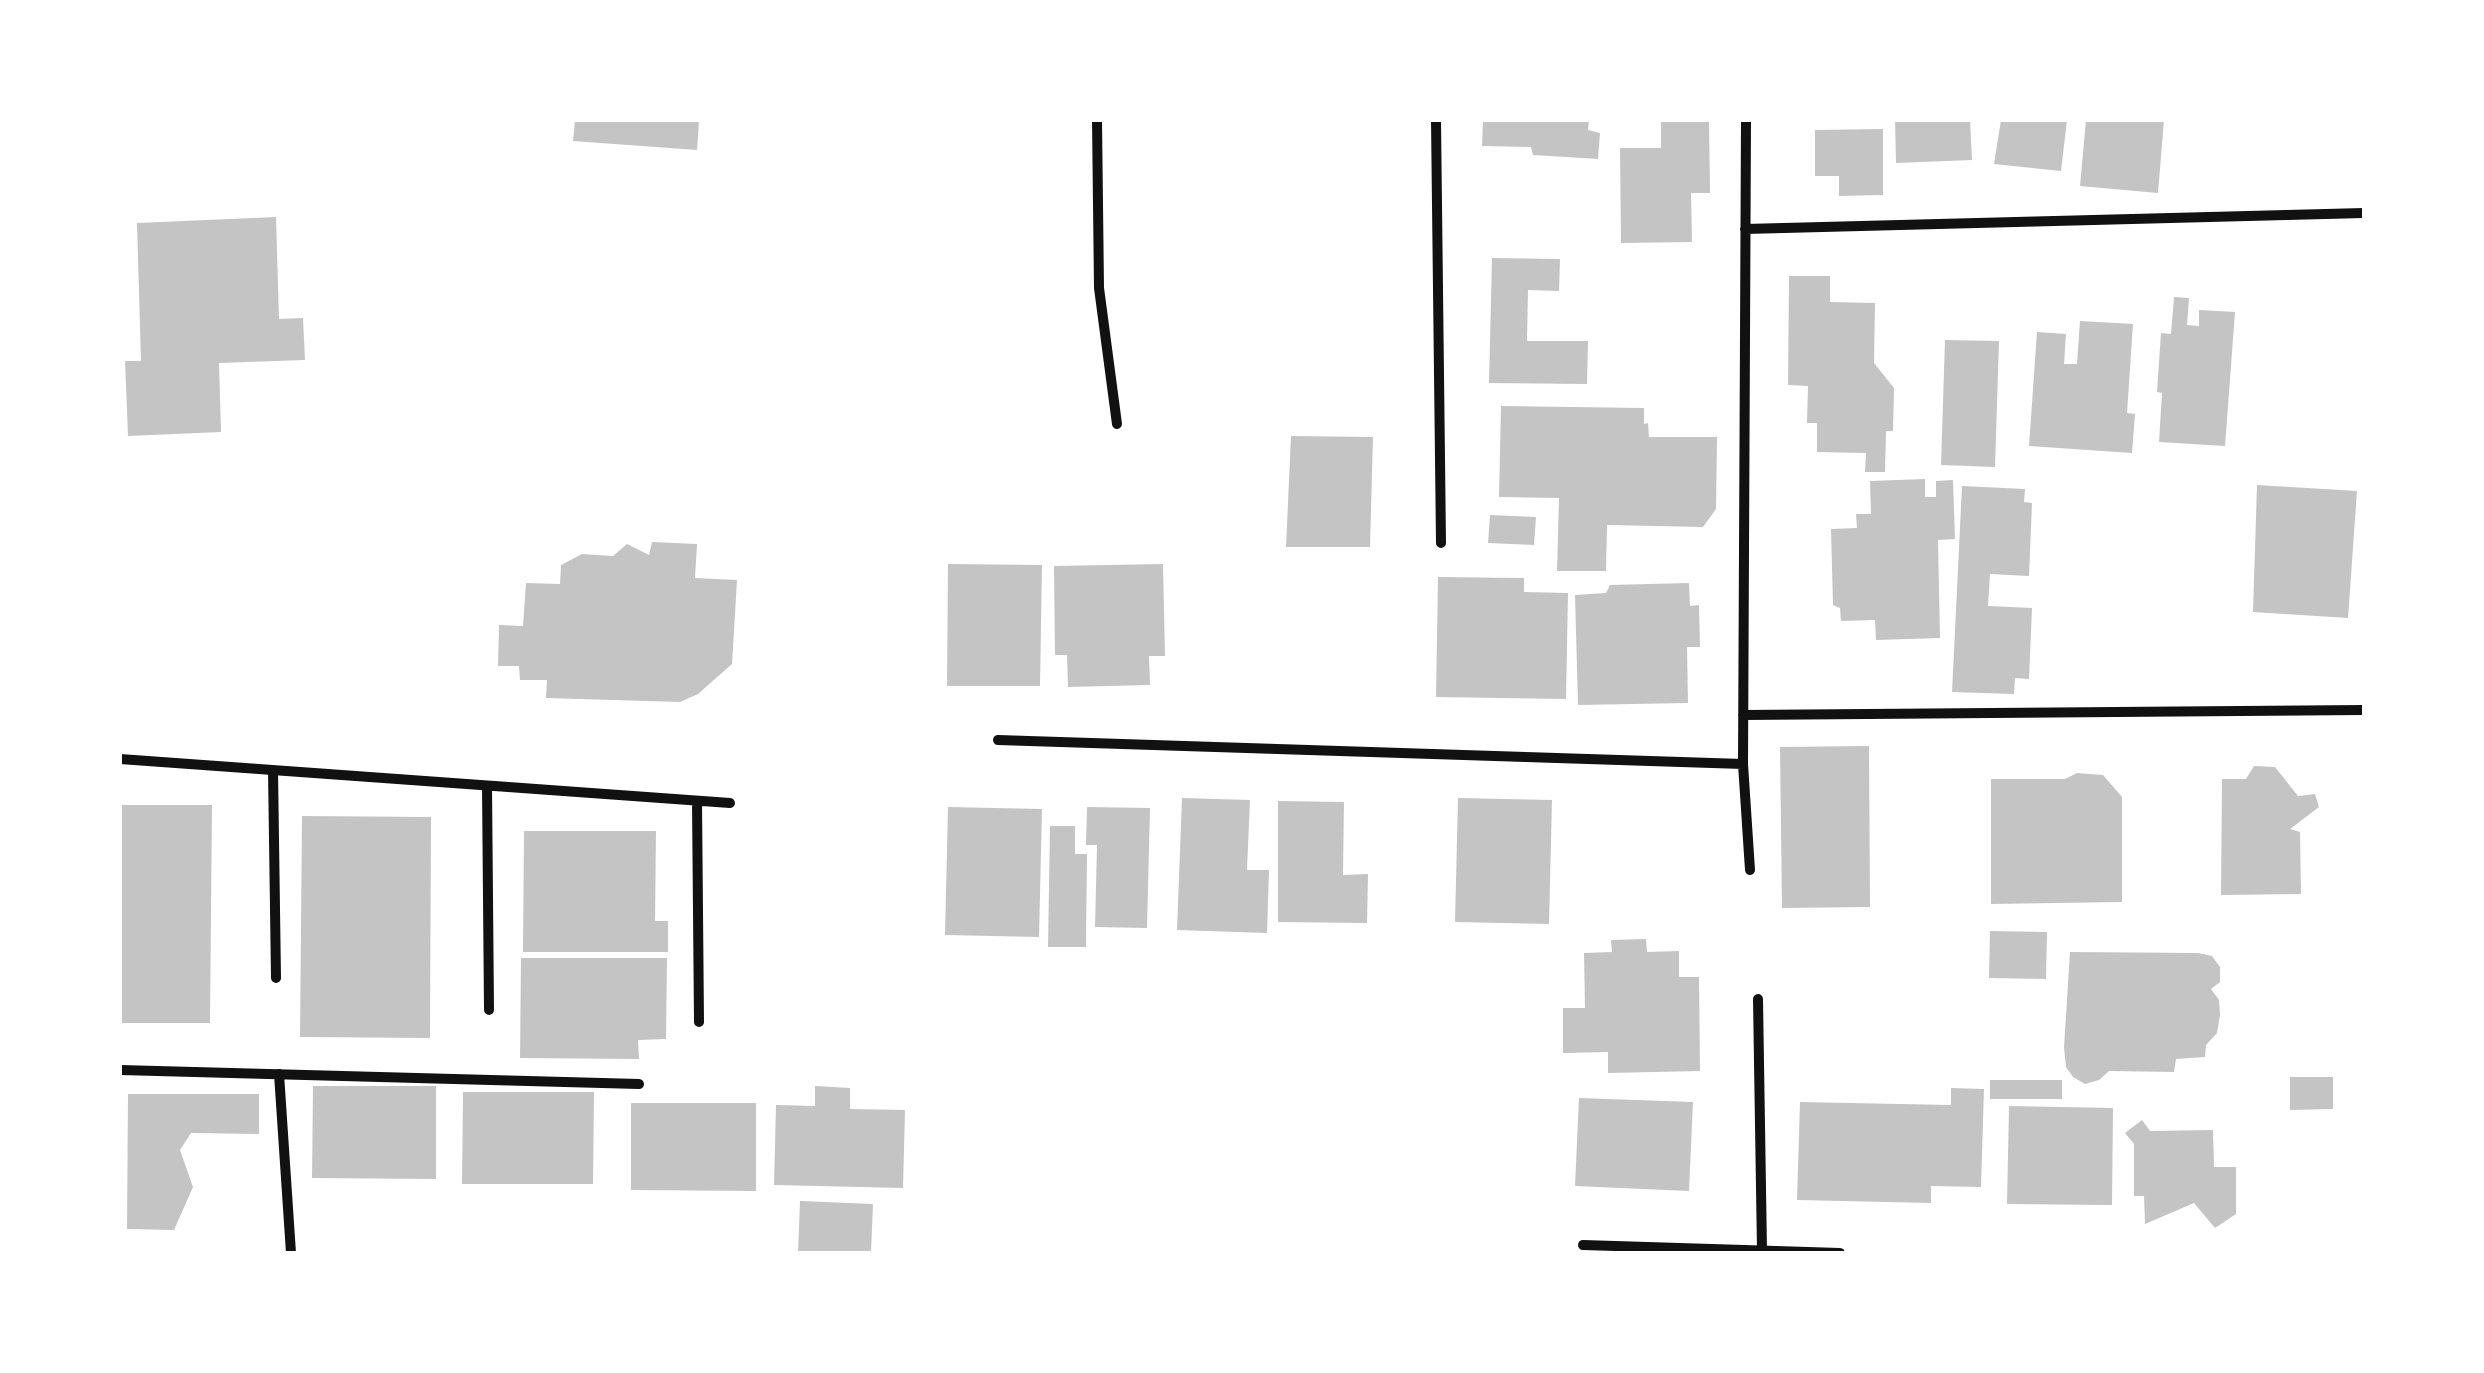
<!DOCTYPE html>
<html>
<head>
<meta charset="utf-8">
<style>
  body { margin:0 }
  #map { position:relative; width:2484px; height:1373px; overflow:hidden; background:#fff; font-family:Manrope,sans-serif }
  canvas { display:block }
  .frame { position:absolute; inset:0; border:122px solid #fff; pointer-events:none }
</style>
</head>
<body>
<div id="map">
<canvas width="2484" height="1373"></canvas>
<div class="frame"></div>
</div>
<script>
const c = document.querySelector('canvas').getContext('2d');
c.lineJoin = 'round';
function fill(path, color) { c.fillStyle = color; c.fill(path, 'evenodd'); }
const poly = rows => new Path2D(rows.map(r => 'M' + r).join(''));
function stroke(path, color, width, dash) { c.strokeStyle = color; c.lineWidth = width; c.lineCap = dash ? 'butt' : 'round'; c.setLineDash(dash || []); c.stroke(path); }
const building = poly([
  [575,120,699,120,697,150,573,141],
  [1483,120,1589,120,1588,130,1600,133,1598,159,1533,155,1531,147,1482,146],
  [1661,120,1709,120,1710,193,1691,193,1692,242,1621,243,1620,148,1661,148],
  [1895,120,1970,120,1972,160,1896,163],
  [2001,120,2067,120,2061,171,1994,164],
  [2086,120,2164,120,2158,193,2080,186],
  [1883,129,1883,195,1839,196,1839,176,1815,176,1815,130],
  [276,217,279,319,303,318,305,360,219,363,221,432,128,436,125,361,141,361,137,223],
  [1492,258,1560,259,1559,291,1528,290,1527,341,1588,341,1587,384,1489,383],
  [1789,276,1830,276,1830,302,1875,303,1874,363,1894,388,1893,431,1886,431,1885,472,1865,472,1866,453,1817,452,1817,423,1807,423,1808,386,1788,385],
  [2174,297,2189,298,2187,325,2199,326,2199,310,2235,312,2225,446,2159,442,2162,393,2157,392,2161,333,2171,334],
  [2080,321,2133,324,2127,413,2135,414,2132,453,2029,446,2037,332,2066,334,2064,364,2077,364],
  [1945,340,1999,341,1995,467,1941,465],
  [1501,406,1644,408,1644,424,1648,423,1649,437,1717,437,1716,509,1703,527,1607,525,1606,571,1557,571,1559,498,1499,497],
  [1291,436,1373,437,1370,547,1286,547],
  [1925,479,1925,497,1936,497,1936,481,1953,480,1955,539,1938,540,1940,638,1876,640,1875,620,1841,621,1840,608,1833,605,1831,529,1857,528,1856,514,1871,514,1870,481],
  [2257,485,2357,491,2348,618,2253,612],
  [1962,486,2025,489,2024,502,2032,503,2029,576,1990,574,1988,606,2032,608,2029,679,2015,678,2014,694,1952,692],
  [1490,515,1536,517,1534,545,1488,543],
  [652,542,697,544,695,578,737,580,732,664,698,694,680,702,546,698,547,680,520,680,519,666,498,666,499,625,523,626,526,583,560,584,561,565,582,554,613,556,627,544,649,555],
  [948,564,1042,565,1040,686,947,686],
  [1163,564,1165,656,1149,656,1150,685,1068,687,1067,655,1055,655,1054,566],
  [1438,577,1524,578,1524,592,1568,593,1566,699,1436,697],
  [1689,583,1690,606,1699,605,1700,647,1687,647,1688,703,1578,705,1575,595,1606,593,1610,585],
  [1869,746,1870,907,1782,908,1780,747],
  [2254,766,2275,767,2298,796,2315,794,2319,807,2290,829,2300,832,2301,894,2221,895,2222,779,2246,779],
  [2077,773,2103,775,2122,797,2122,902,1991,904,1991,779,2065,779],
  [1182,798,1250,800,1247,870,1269,870,1267,933,1177,930],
  [1458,798,1552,800,1549,924,1455,922],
  [1278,801,1344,802,1343,875,1368,874,1367,923,1278,922],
  [120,805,212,805,210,1023,120,1023],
  [948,807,1042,809,1039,937,945,935],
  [1087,807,1150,808,1147,928,1095,927,1097,845,1086,845],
  [302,816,431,817,430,1038,300,1037],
  [1050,826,1075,826,1075,854,1087,854,1086,947,1048,947],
  [524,831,656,831,655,921,668,921,668,952,523,952],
  [1990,931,2047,932,2046,979,1989,978],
  [1646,939,1647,952,1679,951,1679,977,1699,977,1700,1071,1608,1073,1608,1052,1563,1053,1563,1008,1585,1008,1584,953,1612,952,1611,940],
  [2070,952,2198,953,2212,956,2220,967,2220,982,2211,989,2219,1000,2220,1015,2217,1033,2206,1045,2205,1057,2176,1059,2174,1072,2109,1071,2099,1080,2085,1084,2073,1077,2066,1067,2064,1047],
  [521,958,667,958,666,1039,638,1040,639,1059,520,1058],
  [2290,1077,2333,1077,2333,1109,2290,1110],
  [1990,1080,2062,1080,2062,1099,1990,1099],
  [313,1086,436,1086,436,1179,312,1178],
  [815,1086,850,1088,850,1109,905,1110,903,1188,774,1185,776,1105,815,1106],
  [1951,1088,1984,1089,1981,1187,1931,1186,1931,1203,1797,1200,1800,1102,1951,1105],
  [463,1092,594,1092,593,1184,462,1184],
  [128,1094,259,1094,259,1134,191,1133,180,1150,193,1187,174,1230,127,1229],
  [1579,1098,1693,1102,1689,1191,1575,1186],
  [631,1103,756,1103,756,1191,631,1190],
  [2009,1106,2113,1108,2112,1205,2007,1204],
  [2142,1120,2150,1131,2213,1130,2214,1167,2236,1167,2236,1214,2215,1228,2194,1203,2145,1224,2144,1196,2134,1196,2134,1144,2125,1133],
  [800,1201,873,1204,871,1253,798,1253]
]);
const minor = poly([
  [1097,120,1099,288,1117,424],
  [1436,120,1441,543],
  [1746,120,1743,764,1750,870],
  [1745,229,2364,213],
  [1743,715,2364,710],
  [998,740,1743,764],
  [120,759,730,803],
  [273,770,276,978],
  [487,786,489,1010],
  [697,801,699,1022],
  [1758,999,1762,1251],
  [120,1070,639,1084],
  [279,1074,291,1253],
  [1583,1245,1840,1253]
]);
fill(building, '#c4c4c4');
stroke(minor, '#111', 10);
</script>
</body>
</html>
